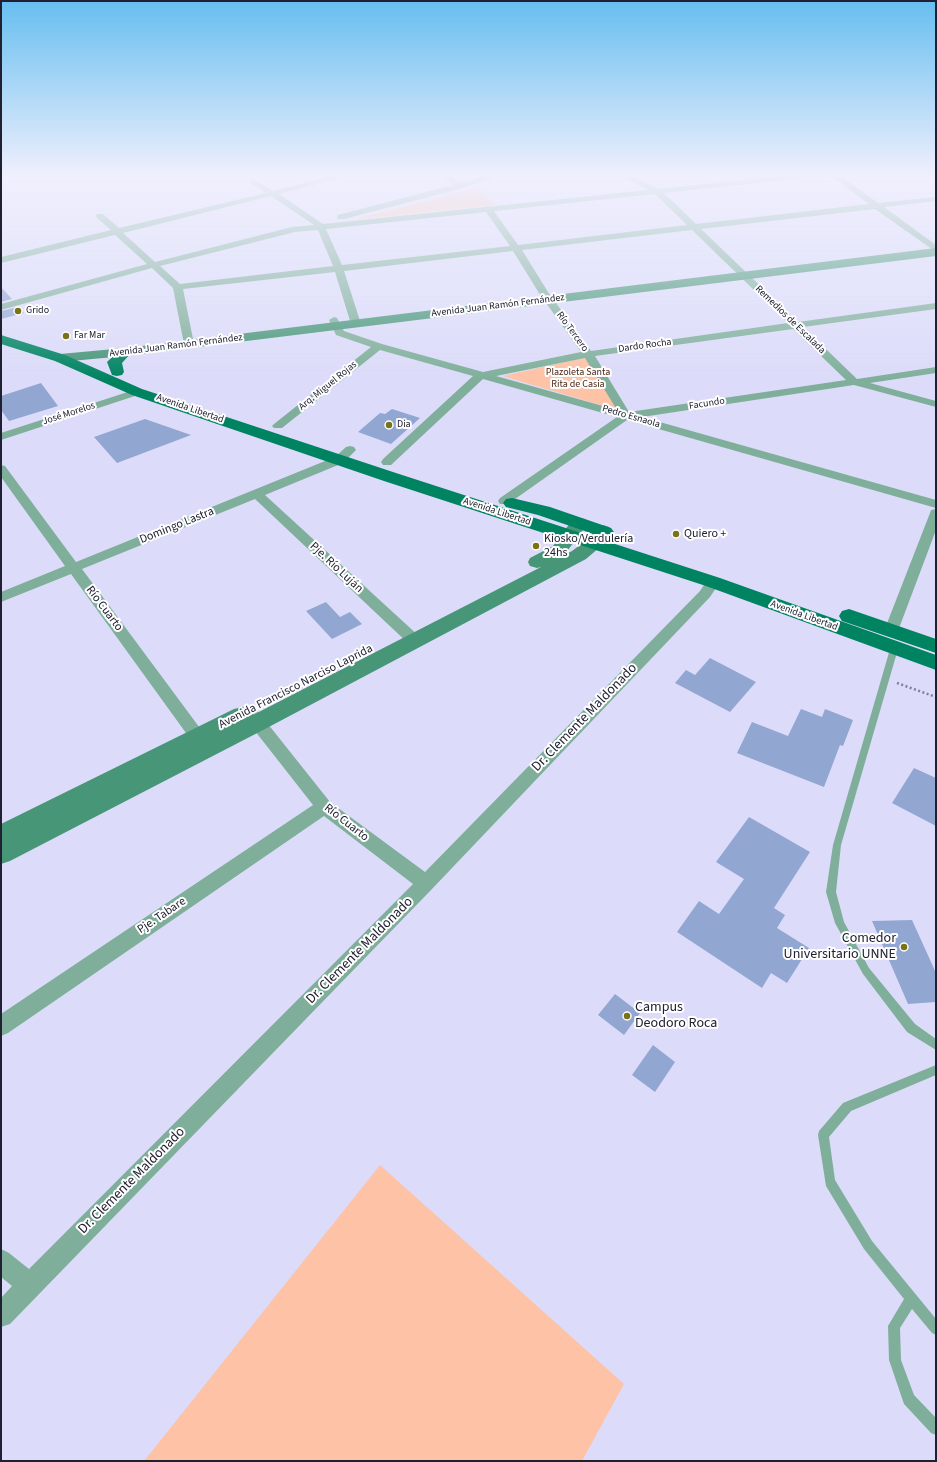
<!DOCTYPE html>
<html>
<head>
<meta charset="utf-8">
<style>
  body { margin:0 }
  #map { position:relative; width:937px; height:1462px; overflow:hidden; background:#dcdcfa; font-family:"Source Sans 3",sans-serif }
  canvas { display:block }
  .frame { position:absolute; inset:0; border:2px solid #202032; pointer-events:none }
</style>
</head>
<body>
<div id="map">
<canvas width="937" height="1462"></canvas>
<div class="frame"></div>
</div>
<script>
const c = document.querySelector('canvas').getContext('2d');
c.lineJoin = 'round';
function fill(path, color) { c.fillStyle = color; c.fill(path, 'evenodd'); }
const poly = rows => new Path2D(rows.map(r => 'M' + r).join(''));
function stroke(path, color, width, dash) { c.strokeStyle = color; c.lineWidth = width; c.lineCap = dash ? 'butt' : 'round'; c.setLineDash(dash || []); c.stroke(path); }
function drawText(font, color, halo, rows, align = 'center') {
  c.font = font + ' "Source Sans 3",sans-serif'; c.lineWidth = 4; c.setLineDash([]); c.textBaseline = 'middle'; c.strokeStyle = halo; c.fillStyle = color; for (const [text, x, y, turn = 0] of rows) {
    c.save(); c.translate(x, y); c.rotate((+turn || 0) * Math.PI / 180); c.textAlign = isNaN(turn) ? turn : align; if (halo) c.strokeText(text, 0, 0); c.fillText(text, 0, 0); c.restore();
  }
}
const green = poly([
  [478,188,495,205,351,220],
  [587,357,620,411,503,376],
  [380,1165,624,1384,582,1461,144,1461]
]);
const building = poly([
  [1,287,12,299,1,302],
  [18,307,24,313,1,319,1,311],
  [41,383,58,406,9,421,1,410,1,396],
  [392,409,420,418,391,444,358,432,380,413,385,414],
  [145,419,191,435,117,463,94,437],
  [326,602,340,617,350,612,362,624,332,639,306,611],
  [710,658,756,682,730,712,675,683,686,670,695,675],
  [801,709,822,717,825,709,853,720,843,746,840,745,824,787,737,753,752,722,788,736],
  [914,768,936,778,936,826,892,803],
  [749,817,810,852,774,908,785,915,777,928,809,948,787,983,771,973,762,988,677,932,699,901,719,914,744,879,716,862],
  [912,920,936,973,936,1002,908,1004,872,921],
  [615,994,640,1013,624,1035,598,1015],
  [653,1045,675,1062,655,1092,632,1075]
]);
const path = poly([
  [897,683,936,697]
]);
const service = poly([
  [894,646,898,649,841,845,836,892,844,922,869,968,915,1024,936,1039,936,1050,907,1032,863,974,835,923,826,892,833,845,890,649,894,646],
  [936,1065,936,1075,851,1111,829,1137,835,1180,872,1241,936,1319,936,1335,932,1333,912,1309,900,1328,901,1360,914,1395,936,1418,936,1435,931,1433,904,1404,889,1360,888,1326,904,1299,864,1249,826,1186,818,1135,819,1131,843,1103,936,1065]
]);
const minor = poly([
  [336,175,351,175,279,194,323,224,648,190,620,175,631,175,658,189,786,175,816,175,812,177,664,193,696,224,869,204,830,175,840,175,878,203,936,197,936,201,884,207,936,245,936,252,875,209,701,229,798,322,936,303,936,309,803,327,857,379,936,367,936,373,870,383,936,401,936,407,854,385,642,417,936,500,936,508,627,420,508,504,500,504,498,501,500,498,617,417,483,379,391,465,383,465,381,462,383,459,473,376,380,350,282,428,274,428,272,426,274,424,371,347,336,335,329,320,334,317,337,318,344,331,382,344,483,372,581,352,539,293,513,251,344,271,361,324,356,327,351,324,335,272,183,289,194,344,189,347,184,344,173,288,152,268,1,310,1,304,147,264,115,235,1,263,1,257,111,230,97,218,96,216,97,214,103,214,119,228,266,193,249,182,248,180,252,178,273,191,336,175],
  [655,194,687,225,518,245,494,211,655,194],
  [271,196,314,225,292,227,155,262,123,233,271,196],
  [486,212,510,246,342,265,326,229,486,212],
  [318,230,333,266,180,284,160,266,295,232,318,230],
  [692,230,788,323,591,351,548,292,522,250,692,230],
  [793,329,846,380,629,412,595,356,793,329],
  [585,358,617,410,496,376,585,358],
  [439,175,449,175,460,183,487,175,502,175,463,188,344,219,338,219,337,217,338,215,453,185,439,175],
  [137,389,142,392,141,394,1,440,1,433,137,389],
  [350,446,354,447,356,450,343,463,265,495,420,637,422,641,420,645,415,646,410,645,255,499,82,569,211,743,213,747,211,751,205,753,199,751,71,574,1,602,1,592,65,566,1,477,1,465,5,466,76,562,335,457,346,447,350,446],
  [936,509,936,530,898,631,896,635,891,636,886,635,884,631,930,513,931,510,936,509],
  [713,577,718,579,720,582,710,597,432,889,10,1324,1,1327,1,1298,12,1286,1,1277,1,1249,9,1253,29,1269,413,884,324,816,8,1033,1,1036,1,1014,313,805,244,717,242,713,244,709,250,707,256,709,330,802,425,872,700,591,708,579,713,577]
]);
const secondary = poly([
  [936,248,936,256,125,356,60,362,55,361,53,358,55,355,60,354,125,348,936,248],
  [579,518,585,519,588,523,565,554,557,559,572,551,588,539,597,527,603,525,609,527,612,531,600,547,586,559,265,729,10,861,1,864,1,824,234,709,242,707,250,709,253,715,541,567,537,568,530,566,528,562,530,558,553,546,573,519,579,518]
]);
const primary = poly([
  [1,335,65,355,142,389,396,473,720,578,936,655,936,670,706,586,384,481,132,395,55,361,1,344,1,335],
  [125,348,130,349,132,352,122,363,124,372,122,375,117,376,112,375,107,362,120,349,125,348],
  [512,498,550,507,611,528,614,532,611,536,605,538,538,515,506,507,503,503,506,499,512,498],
  [849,609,936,639,936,653,842,621,839,616,842,611,849,609]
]);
const markers = [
  [18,311,4,"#787316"],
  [66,336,4,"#787316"],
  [389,425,4,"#787316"],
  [676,534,4,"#787316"],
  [536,546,4,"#787316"],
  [904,947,4,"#787316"],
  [627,1016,4,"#787316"]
];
const farStreetnames = [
  ["Avenida Juan Ramón Fernández",498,306,-7],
  ["Remedios de Escalada",790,320,44],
  ["Río Tercero",572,332,54],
  ["Avenida Juan Ramón Fernández",176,346,-7],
  ["Dardo Rocha",645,346,-8],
  ["Arq. Miguel Rojas",328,386,-39],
  ["Facundo",707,404,-9],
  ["Avenida Libertad",190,409,19],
  ["José Morelos",69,414,-18],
  ["Pedro Esnaola",631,417,16],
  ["Avenida Libertad",497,512,18],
  ["Avenida Libertad",804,616,20]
];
const farPoinames = [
  ["Grido",26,311],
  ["Far Mar",74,336],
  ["Dia",397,425]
];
const farParknames = [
  ["Plazoleta Santa",578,373],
  ["Rita de Casia",578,385]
];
const streetNames = [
  ["Domingo Lastra",177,526,-22],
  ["Pje. Río Luján",336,568,43],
  ["Río Cuarto",104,609,53],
  ["Avenida Francisco Narciso Laprida",296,687,-27],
  ["Río Cuarto",346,823,38],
  ["Pje. Tabare",162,916,-34]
];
const poiNames = [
  ["Quiero +",684,534],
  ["Kiosko/Verdulería",544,539],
  ["24hs",544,553]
];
const nearStreetnames = [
  ["Dr. Clemente Maldonado",585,718,-46],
  ["Dr. Clemente Maldonado",360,951,-45],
  ["Dr. Clemente Maldonado",132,1181,-45]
];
const nearPoinames = [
  ["Comedor",896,939],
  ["Universitario UNNE",896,955],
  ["Campus",635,1008,"left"],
  ["Deodoro Roca",635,1024,"left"]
];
fill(green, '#fec2a6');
fill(building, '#92a6d2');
stroke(path, '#7f7f98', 2.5, [2, 2.5]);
fill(service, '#7faf9a');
fill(minor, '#7faf9a');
fill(secondary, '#489678');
fill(primary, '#008360');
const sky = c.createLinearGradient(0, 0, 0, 380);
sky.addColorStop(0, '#66bef0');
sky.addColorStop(0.46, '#efeffd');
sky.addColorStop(1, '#efeffd00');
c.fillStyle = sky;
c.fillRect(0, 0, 937, 380);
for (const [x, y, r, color] of markers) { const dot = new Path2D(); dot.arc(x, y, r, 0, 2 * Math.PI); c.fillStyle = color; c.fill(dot); stroke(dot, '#fff', 1.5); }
drawText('10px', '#202032', '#fff', farStreetnames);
drawText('10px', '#202032', '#fff', farPoinames, 'left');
drawText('10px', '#451f0c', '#fff', farParknames);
drawText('12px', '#202032', '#fff', streetNames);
drawText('12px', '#202032', '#fff', poiNames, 'left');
drawText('14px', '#202032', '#fff', nearStreetnames);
drawText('14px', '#202032', '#fff', nearPoinames, 'right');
</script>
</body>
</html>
